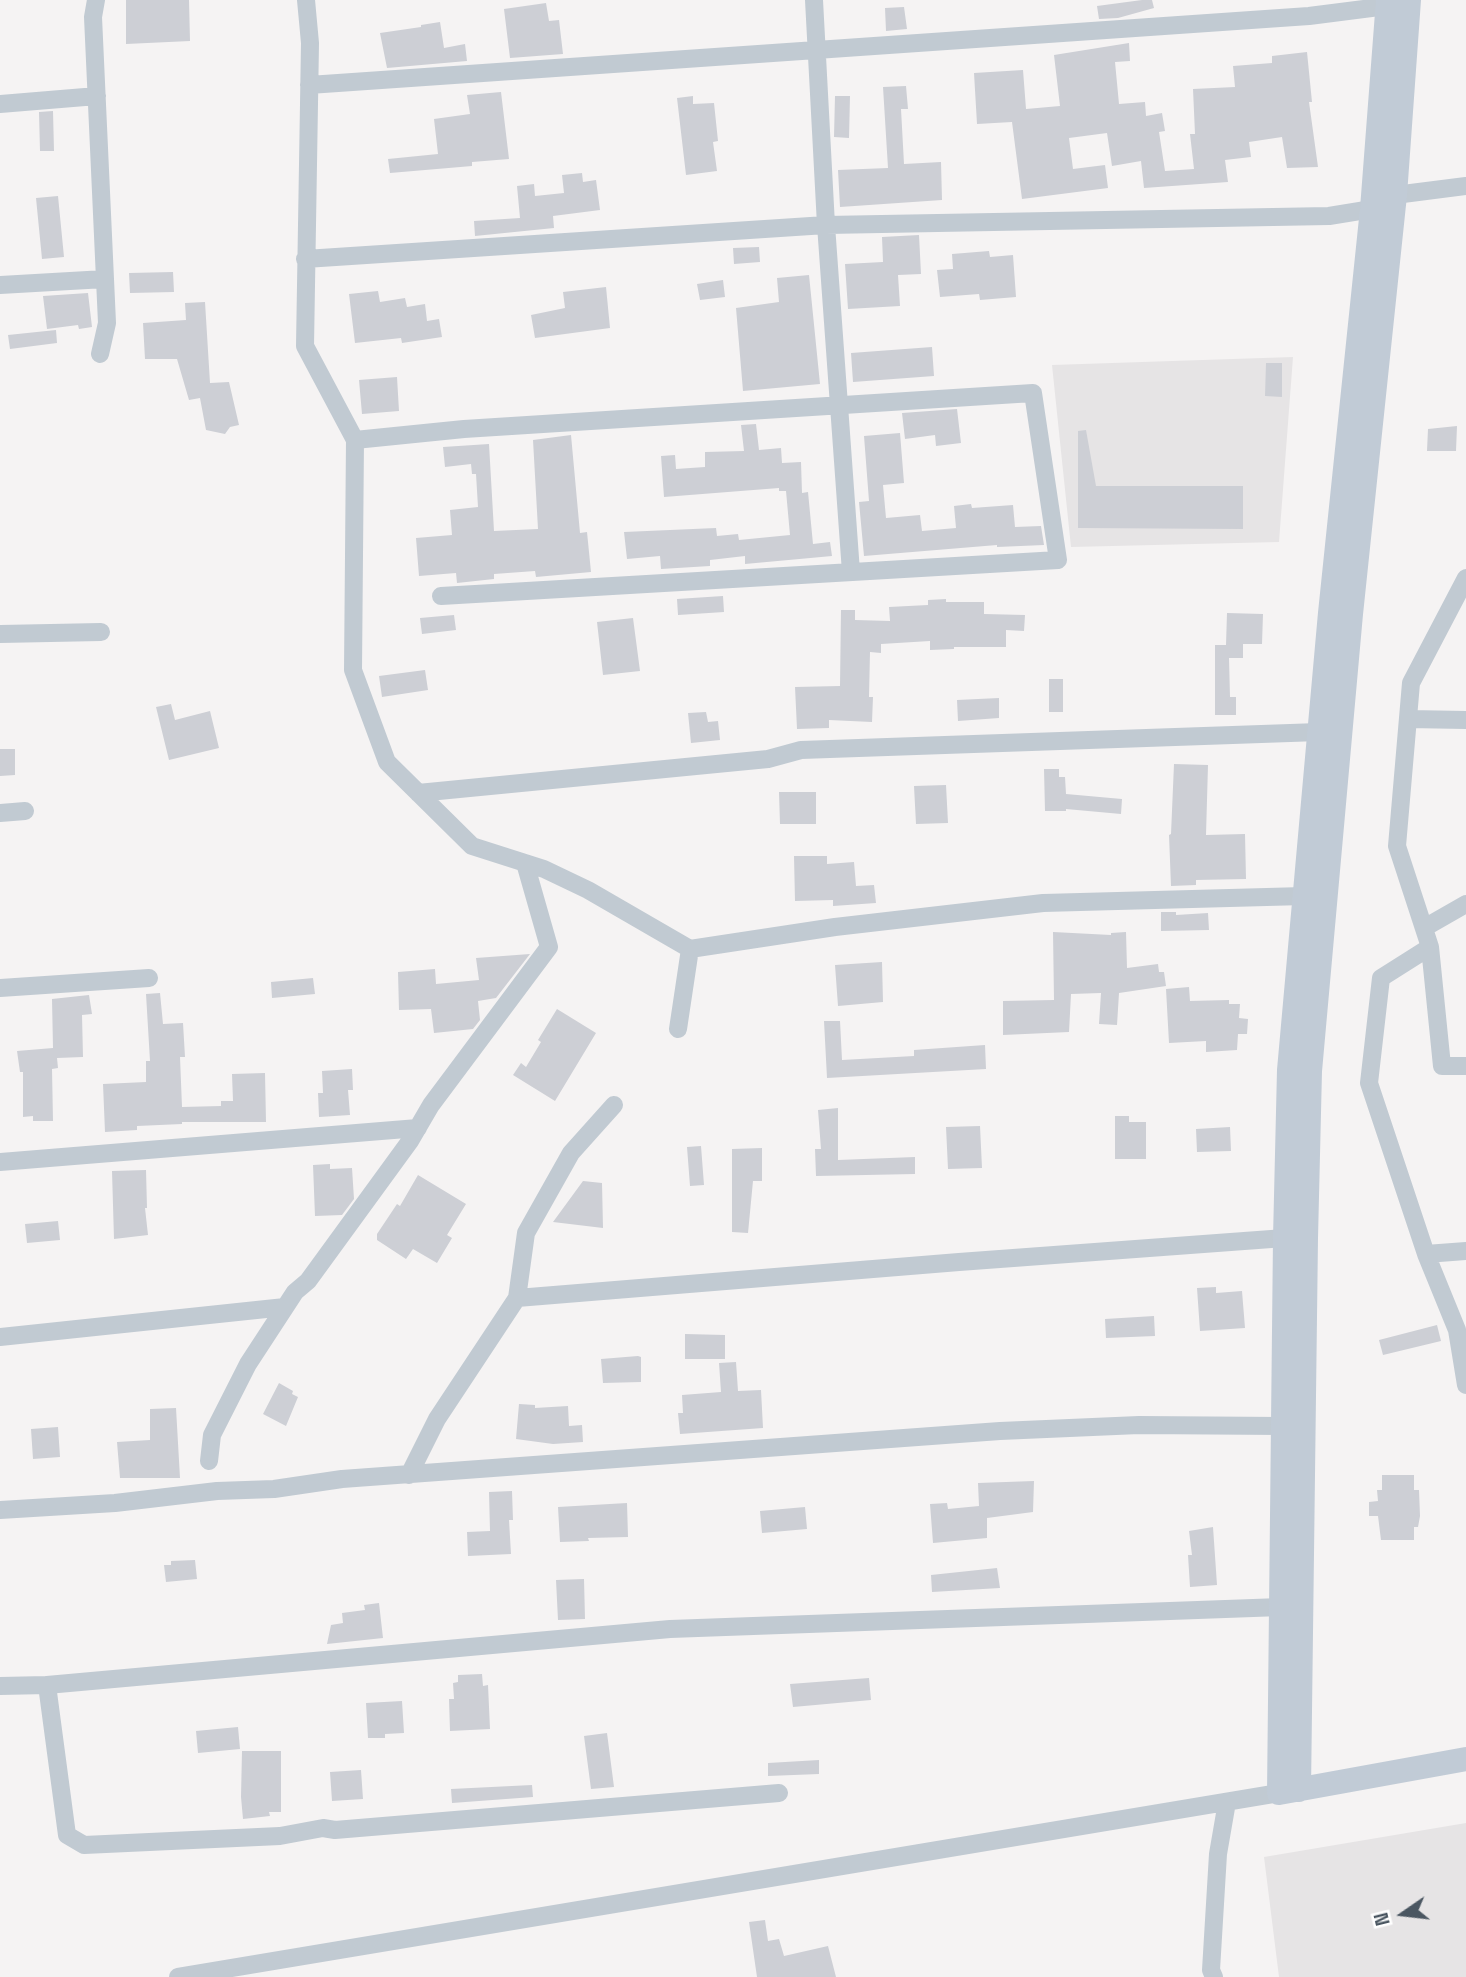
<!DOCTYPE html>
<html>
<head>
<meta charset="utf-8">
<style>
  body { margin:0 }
  #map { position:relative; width:1466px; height:1977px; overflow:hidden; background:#f5f3f3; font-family:"Space Grotesk",sans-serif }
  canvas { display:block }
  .north { position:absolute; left:1368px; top:1879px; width:70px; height:70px; -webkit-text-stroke:5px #fff; paint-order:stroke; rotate:256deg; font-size:19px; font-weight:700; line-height:28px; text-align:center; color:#4a5661 }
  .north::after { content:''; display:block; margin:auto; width:24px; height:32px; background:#4a5661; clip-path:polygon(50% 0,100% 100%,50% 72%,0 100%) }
</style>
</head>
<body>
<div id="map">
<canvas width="1466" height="1977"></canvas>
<div class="north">N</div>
</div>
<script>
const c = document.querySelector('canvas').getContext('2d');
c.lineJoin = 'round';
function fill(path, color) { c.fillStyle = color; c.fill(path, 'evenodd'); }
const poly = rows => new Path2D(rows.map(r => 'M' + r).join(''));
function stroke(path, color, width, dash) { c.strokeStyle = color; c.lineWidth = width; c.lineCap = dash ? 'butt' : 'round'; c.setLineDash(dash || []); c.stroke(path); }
const education = poly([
  [1293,357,1279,542,1071,547,1052,365],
  [1466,1823,1466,1977,1279,1977,1264,1857]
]);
const building = poly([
  [126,0,189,0,190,41,126,44],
  [1142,0,1152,0,1154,8,1118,18,1099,19,1097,6],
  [546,3,549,21,559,20,563,54,510,58,504,9],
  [904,7,907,29,886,31,885,8],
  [440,22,444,48,465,44,467,61,387,68,380,33,421,27,421,25],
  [1129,43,1130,61,1115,62,1119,104,1145,102,1146,116,1162,113,1165,131,1159,132,1165,171,1194,169,1190,134,1195,134,1193,89,1235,87,1233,66,1272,63,1272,56,1307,52,1312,102,1309,102,1318,167,1287,168,1282,137,1249,142,1251,157,1225,160,1228,182,1144,188,1141,161,1112,166,1107,133,1069,138,1073,169,1105,165,1108,188,1022,199,1012,122,977,124,974,73,1023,70,1026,109,1060,106,1054,55],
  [906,86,908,109,901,109,904,164,941,162,942,200,840,207,838,170,888,168,883,87],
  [501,92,509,159,472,162,472,166,390,173,388,159,438,154,434,119,470,114,467,95],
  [693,96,693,104,714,103,718,141,713,142,717,171,686,175,677,98],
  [835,96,850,96,849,138,834,137],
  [53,111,54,151,40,151,39,112],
  [582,173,583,182,596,180,600,210,553,216,554,228,475,236,474,221,520,218,517,186,534,184,535,196,564,193,562,175],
  [58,196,64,257,42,259,36,198],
  [919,235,921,274,898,275,900,306,848,309,845,264,883,262,882,237],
  [759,247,760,262,734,264,733,248],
  [989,251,990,257,1013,255,1016,297,980,300,979,294,940,297,937,270,953,269,952,254],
  [173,272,174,292,130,293,129,273],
  [809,275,820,384,743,391,736,308,779,302,777,278],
  [723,280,725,297,700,300,697,284],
  [606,287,610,328,535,338,531,315,565,308,563,292],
  [378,291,380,302,405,298,407,307,425,304,427,321,439,319,442,337,402,343,401,338,355,343,349,294],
  [88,293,92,327,79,329,78,325,47,329,43,296],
  [205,302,210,383,229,382,239,425,230,427,225,434,206,430,200,398,189,400,177,359,145,359,143,323,186,320,185,303],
  [56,330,57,343,10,349,8,335],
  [932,347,934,376,853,382,851,353],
  [1266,363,1282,363,1282,397,1265,396],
  [397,377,399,411,362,414,359,380],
  [957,409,961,443,936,446,935,435,905,439,902,413],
  [756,424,759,450,781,448,782,463,801,462,802,493,808,492,813,544,830,542,832,556,745,564,745,556,710,560,710,566,661,569,660,556,627,559,624,532,716,528,717,536,738,534,739,540,790,535,786,491,779,491,779,488,664,497,661,456,675,455,676,469,705,467,705,452,744,451,741,425],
  [1457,426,1456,451,1427,451,1428,429],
  [1086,430,1096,486,1243,486,1243,529,1078,528,1078,431],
  [900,433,904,483,883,485,886,518,920,515,922,531,956,528,954,506,971,504,972,508,1013,505,1015,527,1041,526,1044,545,997,547,997,545,864,556,859,502,869,501,864,436],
  [571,435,580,533,587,532,591,572,536,577,535,571,494,574,494,579,457,583,456,573,419,576,416,538,452,535,450,510,478,507,476,474,472,474,471,464,445,467,443,447,489,444,494,531,538,529,533,440],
  [723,596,724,612,678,615,677,599],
  [946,599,946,602,984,602,984,614,1025,615,1024,631,1006,630,1006,647,954,647,954,649,930,650,930,641,881,644,881,653,870,652,869,697,873,697,872,722,829,720,829,728,797,729,795,687,840,686,841,610,855,610,855,620,890,621,889,607,928,605,928,600],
  [1227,613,1263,614,1262,644,1243,644,1243,658,1229,658,1230,697,1236,697,1236,715,1215,715,1215,645,1226,645],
  [454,615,456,630,422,634,420,618],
  [633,618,640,671,603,675,597,622],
  [425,670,428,690,382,697,379,676],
  [1049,679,1063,679,1063,712,1049,712],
  [999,698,999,718,958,721,957,700],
  [171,704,175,720,210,711,219,748,169,760,156,707],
  [706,712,708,722,718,721,720,740,691,743,688,713],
  [0,749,15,749,15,775,0,776],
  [1174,764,1208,765,1206,835,1245,834,1246,879,1196,880,1196,885,1171,886,1169,835,1171,834],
  [1044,769,1059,769,1059,777,1065,777,1066,794,1122,799,1121,814,1066,809,1066,811,1045,811],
  [946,785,948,823,916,824,914,786],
  [779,792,816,792,816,824,780,824],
  [794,856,827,856,827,864,854,862,856,886,874,885,876,903,833,906,833,900,795,901],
  [1161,912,1176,912,1176,915,1208,913,1209,930,1161,931],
  [1053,932,1111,935,1111,933,1126,932,1127,968,1158,964,1159,972,1164,972,1166,986,1119,993,1117,1025,1099,1024,1101,993,1071,994,1069,1032,1003,1035,1003,1001,1054,1000],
  [530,954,496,998,478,1001,480,1020,473,1029,434,1033,431,1009,399,1010,398,972,435,969,436,984,479,980,476,958],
  [882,962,883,1002,838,1006,835,965],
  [313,978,315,994,272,998,271,982],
  [1189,987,1190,1001,1229,1000,1229,1004,1240,1004,1239,1018,1248,1019,1247,1034,1238,1034,1237,1050,1206,1052,1206,1041,1169,1043,1166,989],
  [160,993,163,1024,183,1023,185,1057,180,1057,182,1107,221,1106,221,1101,233,1101,232,1074,265,1073,266,1122,182,1122,182,1124,137,1126,137,1130,105,1132,103,1084,146,1082,146,1061,150,1061,146,994],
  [89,995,92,1014,82,1015,83,1057,57,1058,58,1068,52,1069,53,1121,33,1121,33,1116,23,1117,23,1072,20,1072,17,1051,53,1048,52,999],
  [557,1009,596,1033,555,1101,513,1075,521,1063,526,1067,541,1042,538,1040],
  [824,1021,840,1021,842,1060,914,1056,914,1050,985,1045,986,1069,827,1078],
  [352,1069,353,1090,348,1090,350,1115,319,1117,318,1093,323,1093,322,1071],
  [838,1108,838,1160,915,1157,915,1174,816,1176,815,1149,821,1149,818,1110],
  [1115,1116,1129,1116,1129,1122,1146,1122,1146,1159,1115,1159],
  [980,1126,982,1168,948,1169,946,1127],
  [1230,1127,1231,1151,1197,1152,1196,1129],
  [701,1146,704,1185,690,1186,687,1147],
  [762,1148,762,1181,753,1181,748,1233,732,1232,732,1149],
  [330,1164,330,1169,352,1168,354,1199,342,1215,315,1216,313,1165],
  [146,1170,147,1208,145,1208,148,1235,114,1239,112,1171],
  [418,1175,466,1204,447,1235,452,1238,437,1263,413,1249,406,1259,377,1240,377,1234,397,1204,400,1206],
  [583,1181,602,1183,603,1228,553,1222],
  [58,1221,60,1240,27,1243,25,1224],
  [1216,1287,1216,1293,1242,1291,1245,1328,1200,1331,1197,1288],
  [1154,1316,1155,1336,1106,1338,1105,1319],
  [1437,1325,1441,1341,1383,1355,1379,1340],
  [685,1334,725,1335,725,1359,685,1359],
  [638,1356,641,1357,641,1382,603,1383,601,1359],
  [736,1362,738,1391,761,1390,763,1428,680,1434,678,1413,683,1413,682,1395,721,1392,719,1363],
  [279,1383,293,1391,292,1394,298,1397,286,1426,263,1414],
  [519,1404,535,1405,535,1408,568,1406,569,1426,582,1425,583,1442,553,1444,516,1439],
  [176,1408,180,1478,120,1478,117,1442,150,1440,150,1409],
  [58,1427,60,1457,33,1459,31,1429],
  [1382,1475,1414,1475,1414,1490,1419,1490,1420,1516,1418,1527,1414,1527,1414,1540,1381,1540,1378,1516,1369,1516,1369,1502,1378,1501,1377,1490,1382,1490],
  [1034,1481,1033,1512,987,1518,987,1538,933,1543,930,1504,947,1503,948,1509,979,1506,978,1483],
  [512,1491,513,1520,509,1520,511,1554,468,1556,467,1532,490,1531,489,1492],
  [627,1503,628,1537,588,1538,589,1541,560,1542,558,1507],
  [805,1507,807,1529,762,1533,760,1511],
  [1213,1527,1217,1585,1190,1587,1188,1555,1192,1555,1189,1531],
  [195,1560,197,1579,166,1582,164,1565,171,1565,171,1561],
  [997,1568,1000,1588,932,1592,931,1575],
  [584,1579,585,1619,558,1620,556,1580],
  [379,1603,383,1638,327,1644,331,1625,343,1623,342,1613,365,1610,364,1605],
  [482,1674,483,1686,488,1685,490,1729,450,1731,449,1699,454,1699,453,1683,458,1682,458,1675],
  [869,1678,871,1700,793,1707,790,1684],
  [402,1701,404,1733,385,1734,385,1738,368,1738,366,1703],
  [238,1727,240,1749,198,1753,196,1731],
  [607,1733,614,1787,591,1789,584,1736],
  [242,1751,281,1751,281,1812,269,1812,270,1816,243,1819,241,1797],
  [819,1760,819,1774,768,1776,768,1763],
  [361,1770,363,1799,332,1801,330,1772],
  [532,1785,533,1797,452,1803,451,1789],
  [765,1920,768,1941,779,1939,784,1956,828,1946,836,1977,757,1977,749,1922]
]);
const street = poly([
  [96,0,93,17,107,323,100,354],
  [306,0,310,43,305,346,355,440,353,670,387,762,472,846,544,869,588,890,690,949,678,1029],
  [814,0,826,225,851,572],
  [309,85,1309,16,1387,6],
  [0,104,97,96],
  [1395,195,1466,186],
  [305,259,826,225,1329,216,1372,209],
  [0,285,105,279],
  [355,440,464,429,1033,393,1058,560,441,596],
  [1466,578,1411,683,1397,846,1430,947,1381,978,1369,1083,1426,1254,1457,1330,1466,1385],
  [0,634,101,632],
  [1408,719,1466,720],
  [418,793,768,759,801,750,1319,732],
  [0,813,25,811],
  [1424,928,1466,904],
  [1430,947,1442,1066,1466,1066],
  [690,949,835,927,1043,903,1304,896],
  [0,988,149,978],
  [0,1162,418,1128],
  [1426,1254,1466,1251],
  [517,1298,959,1262,1285,1238],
  [0,1337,285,1307],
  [209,1461,212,1435,248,1364,295,1292,308,1281,410,1141,431,1105,549,947,525,863],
  [409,1475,437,1419,517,1298,526,1233,571,1153,614,1105],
  [0,1510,115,1503,217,1491,274,1489,342,1479,1000,1431,1139,1425,1283,1426],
  [47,1685,67,1835,84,1845,280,1836,323,1828,335,1830,779,1793],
  [0,1686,47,1685,670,1629,1281,1607],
  [178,1977,1279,1793],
  [1214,1977,1211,1970,1218,1854,1227,1802]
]);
const secondary = poly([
  [1388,0,1372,209,1330,613,1289,1070,1285,1238,1279,1793,1466,1759],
  [1299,1790,1306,1238,1310,1071,1351,614,1395,195,1409,0]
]);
fill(education, '#e6e4e5');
fill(building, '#cdcfd5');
stroke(street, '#c1cad2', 18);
stroke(secondary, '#c1cbd6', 24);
</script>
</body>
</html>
